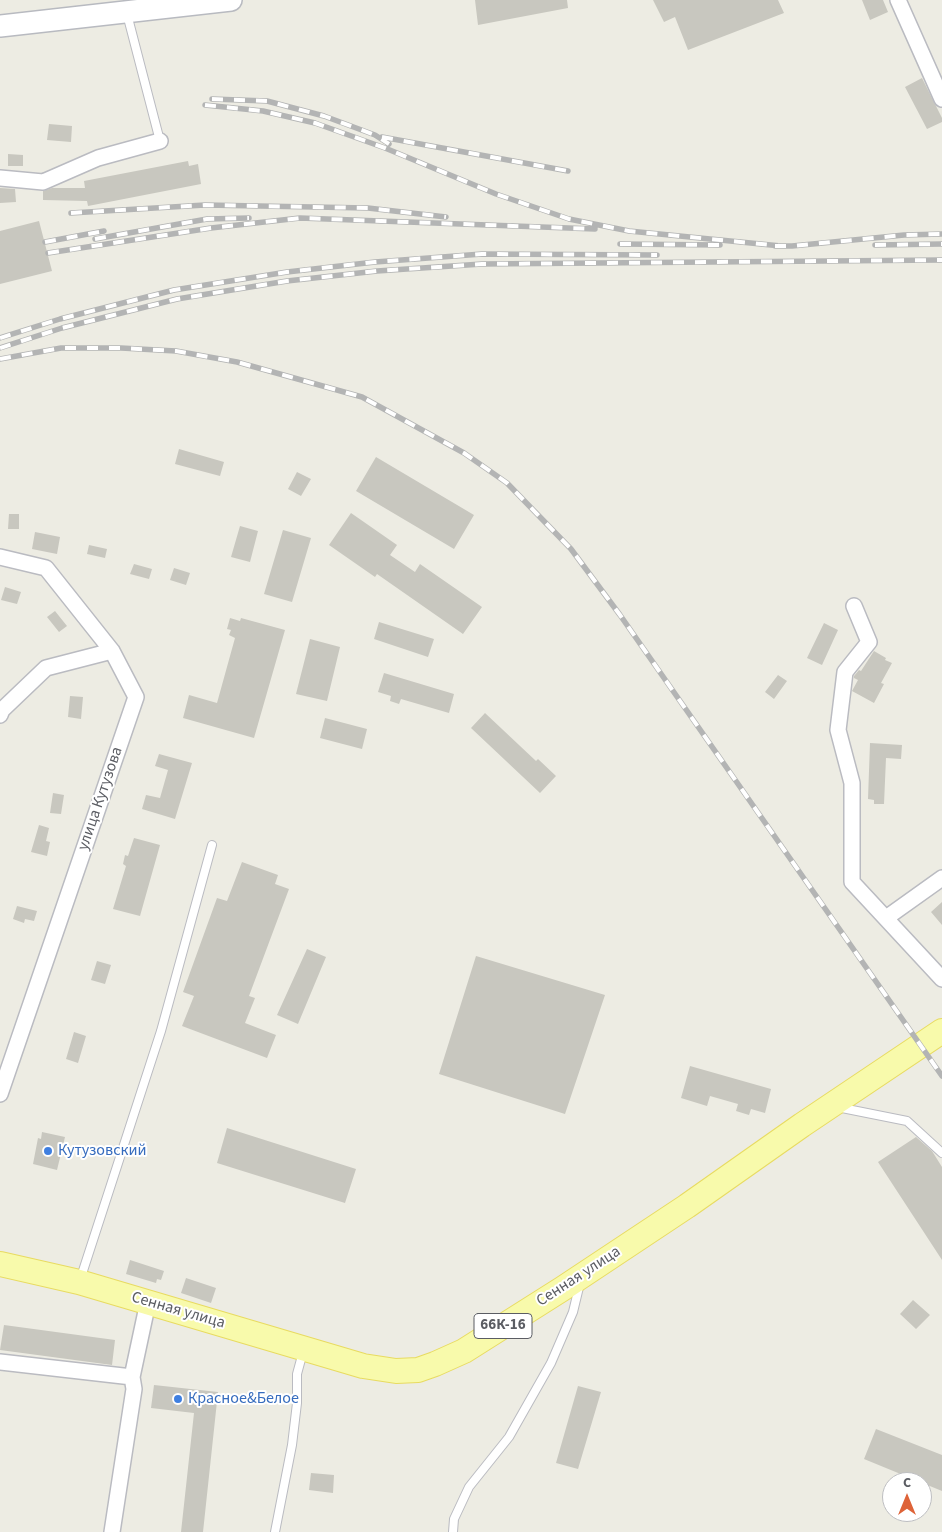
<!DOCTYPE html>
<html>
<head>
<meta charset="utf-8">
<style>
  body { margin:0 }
  #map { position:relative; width:942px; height:1532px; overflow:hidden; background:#edece3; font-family:"Source Sans 3",sans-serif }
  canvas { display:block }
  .north { position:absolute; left:882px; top:1472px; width:50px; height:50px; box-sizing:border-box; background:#fff; border:1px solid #bdbec1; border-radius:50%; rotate:0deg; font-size:14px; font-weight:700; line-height:20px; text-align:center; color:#5b5d63 }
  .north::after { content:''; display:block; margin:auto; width:18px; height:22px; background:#de6338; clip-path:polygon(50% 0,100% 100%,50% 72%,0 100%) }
</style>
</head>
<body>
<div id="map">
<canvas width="942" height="1532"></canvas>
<div class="north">С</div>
</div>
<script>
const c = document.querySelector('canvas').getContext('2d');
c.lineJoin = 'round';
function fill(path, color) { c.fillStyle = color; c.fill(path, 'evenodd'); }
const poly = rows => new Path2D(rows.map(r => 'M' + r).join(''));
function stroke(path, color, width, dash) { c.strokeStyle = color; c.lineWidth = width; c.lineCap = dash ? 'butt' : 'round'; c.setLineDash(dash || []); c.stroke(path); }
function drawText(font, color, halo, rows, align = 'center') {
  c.font = font + ' "Source Sans 3",sans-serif'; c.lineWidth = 4; c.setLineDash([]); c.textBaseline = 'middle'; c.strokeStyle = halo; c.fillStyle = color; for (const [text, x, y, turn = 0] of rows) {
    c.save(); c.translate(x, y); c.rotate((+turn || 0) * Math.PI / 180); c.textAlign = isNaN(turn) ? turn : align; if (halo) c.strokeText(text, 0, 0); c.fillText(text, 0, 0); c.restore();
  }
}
const building = poly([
  [475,0,567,0,568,8,478,25],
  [653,0,778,0,784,13,688,50,675,17,664,22],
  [862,0,883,0,888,12,870,20],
  [922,78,942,118,942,122,927,129,905,87],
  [49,124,72,126,71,142,47,140],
  [8,154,23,155,23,166,8,166],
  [188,161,189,166,198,164,201,184,88,206,87,201,43,200,43,191,52,188,85,188,84,181],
  [0,188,15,189,16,202,0,203],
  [39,221,52,271,0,284,0,231],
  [179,449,224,462,220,476,175,464],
  [376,457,474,515,454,549,356,491],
  [297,472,311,479,301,496,288,489],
  [351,513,397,545,390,555,415,572,420,564,482,607,463,634,377,574,375,577,329,545],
  [9,514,19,514,19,529,8,529],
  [240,526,258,531,250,562,231,557],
  [283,530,311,538,292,602,264,594],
  [35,532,60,537,57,554,32,549],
  [89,545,107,549,105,558,87,554],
  [134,564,152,569,149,579,130,574],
  [174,568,190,573,186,585,170,580],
  [5,587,21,592,17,604,1,600],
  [55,611,67,626,59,632,47,617],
  [230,618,240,621,241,618,285,630,254,738,183,718,189,695,217,703,235,638,229,635,231,630,227,629],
  [379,622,434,639,428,657,374,639],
  [824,623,838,630,822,665,807,658],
  [310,639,340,647,327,701,296,694],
  [874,651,886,658,885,660,892,663,881,683,884,684,874,703,852,691,858,680,854,678,854,676,859,670,861,671],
  [384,673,454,694,449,713,401,699,399,704,390,701,391,696,378,692],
  [778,675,787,681,774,699,765,692],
  [70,696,83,697,81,719,68,717],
  [485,713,536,761,538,759,556,776,540,793,471,728],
  [325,718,367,729,362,749,320,738],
  [870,743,902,745,901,759,886,758,884,804,874,804,874,800,868,799],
  [159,754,192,763,175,819,142,809,146,795,160,798,168,770,155,766],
  [53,793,64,795,61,814,50,813],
  [39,825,49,828,46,841,50,842,47,856,31,852],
  [134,838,160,845,140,916,113,909,126,866,123,864,125,855,128,856],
  [242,862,278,875,275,884,289,889,249,996,255,998,245,1023,276,1035,267,1058,182,1026,194,996,183,992,217,898,227,901],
  [942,902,942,925,931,912],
  [17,906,37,911,34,921,25,919,24,923,13,919],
  [307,949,326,957,298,1024,277,1015],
  [476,956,605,995,565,1114,439,1074],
  [97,961,111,965,105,984,91,980],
  [74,1032,86,1036,78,1063,66,1059],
  [690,1066,771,1089,765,1113,751,1109,749,1115,736,1111,738,1104,710,1096,707,1106,681,1098],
  [227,1128,356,1169,345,1203,217,1163],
  [42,1132,65,1137,57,1170,33,1164,38,1138,41,1139],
  [916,1137,932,1151,942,1167,942,1260,878,1162],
  [130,1260,164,1271,161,1280,157,1279,156,1283,126,1274],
  [186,1278,216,1288,211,1303,181,1293],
  [913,1300,930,1315,916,1329,900,1314],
  [4,1325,115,1340,112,1365,0,1350],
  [154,1385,218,1392,203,1532,181,1532,194,1413,151,1408],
  [578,1386,601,1392,578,1469,556,1463],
  [876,1429,942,1455,942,1491,864,1459],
  [311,1473,334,1475,333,1493,309,1490]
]);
const lane = poly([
  [127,14,160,141],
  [837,1107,907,1121,942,1153],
  [80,1280,161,1031,212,845],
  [275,1532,292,1445,297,1403,297,1374,303,1352],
  [453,1532,454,1519,469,1487,509,1437,551,1363,573,1312,580,1283]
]);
const street = poly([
  [898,0,942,99],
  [0,178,43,182,98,158,160,141],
  [0,557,46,568,112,651,136,697,0,1094],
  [854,606,869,642,845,672,838,730,852,783,852,882,942,979],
  [0,715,2,710,46,668,112,651],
  [886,918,942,878],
  [0,1362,132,1377,148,1302],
  [112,1532,134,1389,132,1377]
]);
const secondary = poly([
  [0,26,231,0]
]);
const primary = poly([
  [0,1264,79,1282,363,1366,396,1371,418,1370,435,1364,464,1351,562,1289,687,1206,802,1125,942,1031]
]);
const rail = poly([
  [212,99,267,101,324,116,375,135,389,144],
  [205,105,263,111,315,123,385,148,496,194,569,219,629,231,781,246],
  [382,137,568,171],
  [71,213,205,205,368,208,446,217],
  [95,239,207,219,249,218],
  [45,242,104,231],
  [620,244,720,245],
  [875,245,942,244],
  [775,246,792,246,904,235,942,234],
  [48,253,211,228,300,218,595,229],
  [0,338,60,319,174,290,287,272,375,262,482,254,657,255],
  [0,348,62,328,177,299,287,281,377,271,482,264,942,260],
  [0,359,61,348,121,348,176,351,237,362,362,397,464,453,507,483,571,549,620,615,942,1076]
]);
const markers = [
  [48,1151,5,"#3f7fe0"],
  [178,1399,5,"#3f7fe0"]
];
const shields = [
  [503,1326,58]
];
const shieldNames = [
  ["66К-16",503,1326]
];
const streetNames = [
  ["улица Кутузова",101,799,-71],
  ["Сенная улица",579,1277,-33],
  ["Сенная улица",178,1311,16]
];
const shopNames = [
  ["Кутузовский",58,1151],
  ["Красное&Белое",188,1399]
];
fill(building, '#c8c7bf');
stroke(lane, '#babbc1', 10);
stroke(street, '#babbc1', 18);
stroke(secondary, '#b8bac0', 24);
stroke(primary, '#e8db61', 26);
stroke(lane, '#fff', 8);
stroke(street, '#fff', 15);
stroke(secondary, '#fff', 21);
stroke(primary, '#f8faab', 24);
stroke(rail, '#b3b4b4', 5.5);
stroke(rail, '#fff', 4, [11]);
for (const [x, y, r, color] of markers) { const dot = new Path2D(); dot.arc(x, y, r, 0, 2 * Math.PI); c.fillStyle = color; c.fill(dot); stroke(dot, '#fff', 2); }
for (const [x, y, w] of shields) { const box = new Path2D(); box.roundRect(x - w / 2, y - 12.5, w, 25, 4); c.fillStyle = '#fff'; c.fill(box); stroke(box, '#5b5d63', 1); }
drawText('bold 15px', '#5b5d63', null, shieldNames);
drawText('16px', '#5b5d63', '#fff', streetNames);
drawText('16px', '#366cbe', '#fff', shopNames, 'left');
</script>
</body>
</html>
